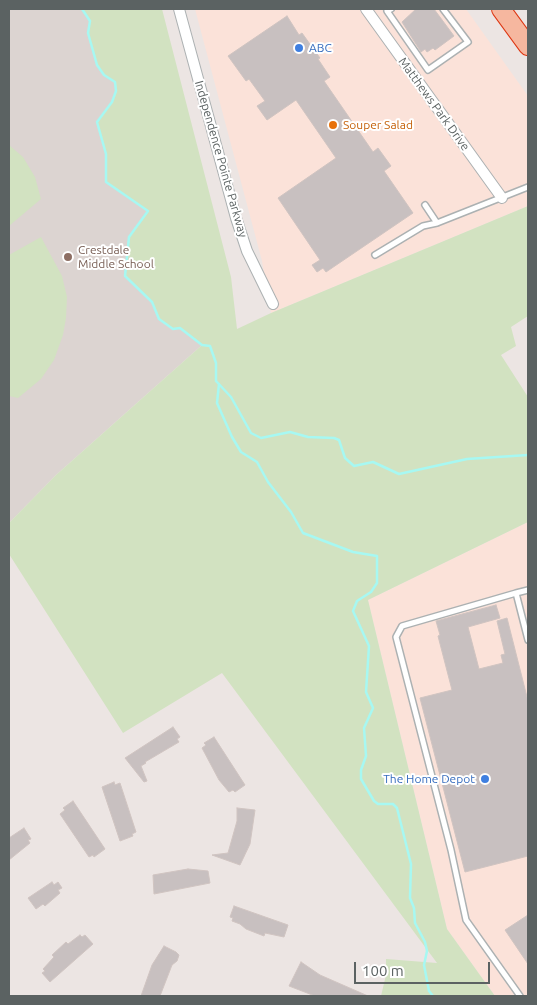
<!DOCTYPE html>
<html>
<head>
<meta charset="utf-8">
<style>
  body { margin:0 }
  #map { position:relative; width:537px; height:1005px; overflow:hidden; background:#ece5e3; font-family:Ubuntu,sans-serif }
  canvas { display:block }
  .frame { position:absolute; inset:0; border:10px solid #5b6262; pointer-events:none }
  .scale { position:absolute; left:354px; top:962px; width:136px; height:22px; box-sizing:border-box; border:2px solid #5b6262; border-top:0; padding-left:6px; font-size:15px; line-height:18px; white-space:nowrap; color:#5b6262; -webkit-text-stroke:4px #fff; paint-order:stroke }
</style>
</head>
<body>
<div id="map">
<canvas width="537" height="1005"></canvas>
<div class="frame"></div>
<div class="scale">100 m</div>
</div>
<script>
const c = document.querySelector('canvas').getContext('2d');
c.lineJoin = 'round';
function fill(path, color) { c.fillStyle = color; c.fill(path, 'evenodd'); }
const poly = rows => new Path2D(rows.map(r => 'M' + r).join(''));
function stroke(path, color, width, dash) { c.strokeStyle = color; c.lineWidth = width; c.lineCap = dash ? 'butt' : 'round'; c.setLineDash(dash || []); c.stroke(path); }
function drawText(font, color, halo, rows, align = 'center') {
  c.font = font + ' Ubuntu,sans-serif'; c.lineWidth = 4; c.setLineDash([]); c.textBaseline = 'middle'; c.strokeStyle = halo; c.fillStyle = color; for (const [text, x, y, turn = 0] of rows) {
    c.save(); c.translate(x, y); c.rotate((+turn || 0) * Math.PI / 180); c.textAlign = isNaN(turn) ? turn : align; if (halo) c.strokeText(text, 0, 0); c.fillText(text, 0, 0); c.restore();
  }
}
const commercial = poly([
  [195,9,466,9,528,96,528,206,271,313,262,261],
  [528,522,528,996,495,996,447,929,368,600]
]);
const education = poly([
  [9,9,82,9,90,21,88,33,104,75,115,82,116,91,112,102,97,122,106,154,106,182,148,211,129,237,125,276,152,302,159,319,180,328,202,345,56,475,9,523]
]);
const green = poly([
  [82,9,162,9,231,277,237,329,271,313,528,206,528,316,511,327,516,346,501,355,528,397,528,522,368,600,447,929,495,996,381,996,386,975,386,959,437,963,222,673,123,733,9,554,9,523,56,475,202,345,180,328,173,329,159,319,152,302,125,276,129,237,148,211,106,182,106,154,97,122,112,102,116,91,115,82,104,75,97,65,88,33,90,21],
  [9,145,23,157,35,177,41,199,9,226],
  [41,237,62,276,67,297,66,318,63,335,54,360,41,379,18,398,9,396,9,255]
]);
const stream = poly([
  [82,9,90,21,88,33,97,65,104,75,115,82,116,91,112,102,97,122,106,154,106,182,148,211,129,237,125,276,152,302,159,319,173,329,180,328,202,345,210,346,216,363,216,381,231,397,251,433,261,438,290,432,308,437,334,438,339,440,345,458,354,466,373,462,399,474,467,459,528,455],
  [219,384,217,403,232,437,241,452,257,462,268,482,291,512,303,533,353,552,377,556,377,583,371,592,357,601,353,611,369,646,366,692,373,708,364,728,366,756,361,770,361,779,374,801,378,804,393,804,397,808,411,864,410,898,414,908,415,923,425,942,427,951,424,965,429,991,433,996]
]);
const building = poly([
  [416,9,434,9,454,36,435,50,433,48,427,52,425,49,421,52,402,22,416,9],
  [287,16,299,35,302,33,320,58,318,59,330,77,324,81,373,152,378,148,391,166,384,171,413,213,326,272,323,268,317,272,312,265,320,260,278,198,336,158,296,100,267,120,257,106,265,101,249,79,246,81,228,56,287,16],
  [496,605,500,618,468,627,479,669,503,663,501,655,505,654,497,621,507,618,528,701,528,856,465,872,420,698,452,690,438,636,440,635,436,621,496,605],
  [173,727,180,737,177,739,179,742,145,762,146,763,141,766,147,781,144,782,125,758,173,727],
  [214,737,245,785,235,792,233,790,229,792,219,780,202,748,206,745,204,743,214,737],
  [114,782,115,785,120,783,136,832,132,834,133,836,120,841,102,787,114,782],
  [73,801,105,849,94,857,93,855,89,857,60,814,65,810,63,808,73,801],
  [237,808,255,810,250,844,240,865,212,855,228,853,237,821,237,808],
  [24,828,31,839,28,840,30,843,9,860,9,838,24,828],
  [188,869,208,871,210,883,154,894,153,875,188,869],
  [52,882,54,885,58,882,62,888,58,890,60,893,45,906,43,904,36,909,28,898,52,882],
  [234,906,288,925,284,937,265,933,264,936,246,929,240,924,232,921,233,918,230,917,234,906],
  [528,915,528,964,505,930,528,915],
  [80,935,82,937,85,935,93,944,50,982,42,973,45,971,43,969,54,957,52,955,66,942,68,944,80,935],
  [164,946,176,952,179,955,177,961,172,965,160,996,141,996,152,965,164,946],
  [301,962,320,975,368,996,315,996,289,986,301,962]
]);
const service = poly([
  [391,9,387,11,428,70,468,42,443,9],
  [425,205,437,223,528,187],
  [375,255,423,226,437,223],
  [516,593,528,590],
  [520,996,466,920,451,850,396,637,402,626,516,593,528,640]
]);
const minor = poly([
  [179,9,236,218,247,251,273,304],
  [366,9,502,198]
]);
const trunk = poly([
  [501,9,528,46]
]);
const markers = [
  [299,48,5,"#3f7fe0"],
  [333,125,5,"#e8710a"],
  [68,257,5,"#8d6e63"],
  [485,779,5,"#3f7fe0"]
];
const shopNames = [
  ["ABC",309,48],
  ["The Home Depot",475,779,"right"]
];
const streetNames = [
  ["Matthews Park Drive",434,104,54],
  ["Independence Pointe Parkway",221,159,74]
];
const foodNames = [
  ["Souper Salad",343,125]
];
const educationNames = [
  ["Crestdale",78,250],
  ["Middle School",78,264]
];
fill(commercial, '#fbe2d9');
fill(education, '#dcd4d1');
fill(green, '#d2e2c1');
stroke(stream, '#a7f8f2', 2.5);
fill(building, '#c8c0c0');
stroke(building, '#d0c4c1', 1);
stroke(service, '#acb1b2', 8);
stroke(minor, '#acb1b2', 12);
stroke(trunk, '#dd3612', 20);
stroke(service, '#fff', 5);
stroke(minor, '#fff', 10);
stroke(trunk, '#f6b79f', 18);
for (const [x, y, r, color] of markers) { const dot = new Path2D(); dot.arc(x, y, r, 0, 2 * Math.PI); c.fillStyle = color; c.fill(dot); stroke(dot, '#fff', 2); }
drawText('12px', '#366cbe', '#fff', shopNames, 'left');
drawText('12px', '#5b6262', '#fff', streetNames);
drawText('12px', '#c56008', '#fff', foodNames, 'left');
drawText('12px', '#785e54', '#fff', educationNames, 'left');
</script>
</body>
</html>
